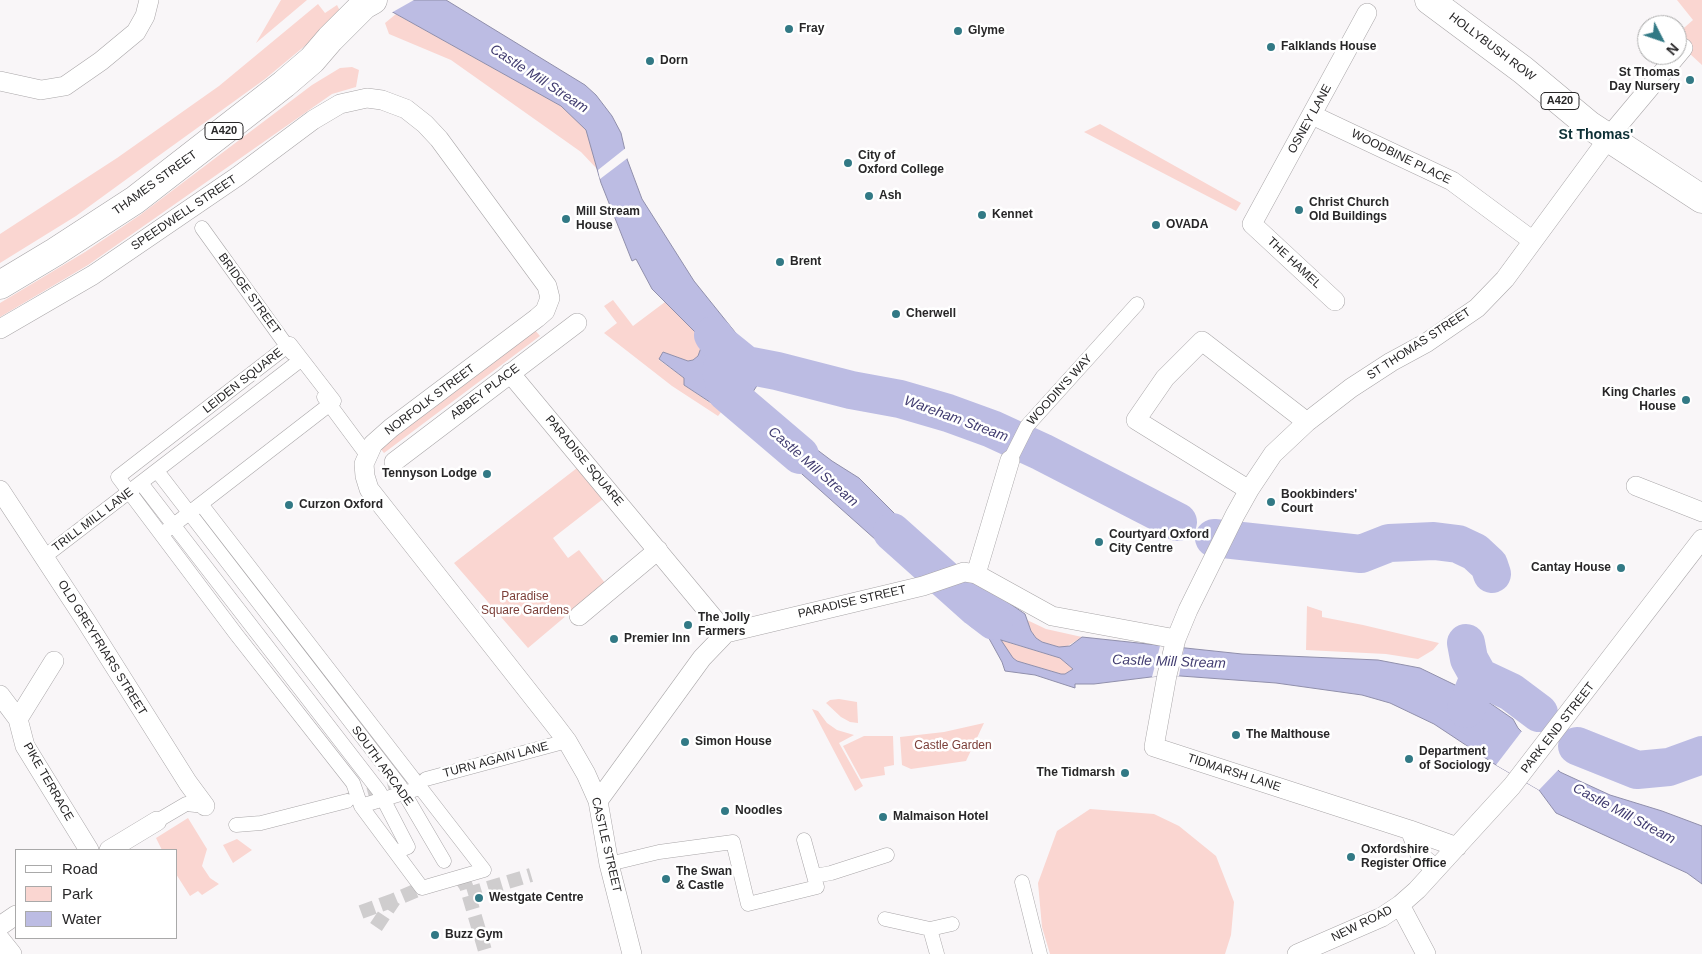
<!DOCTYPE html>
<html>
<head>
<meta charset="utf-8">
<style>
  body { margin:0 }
  #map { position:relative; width:1702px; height:954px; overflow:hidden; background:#f9f6f8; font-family:Arial,sans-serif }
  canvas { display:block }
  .legend { position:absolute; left:15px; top:849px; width:162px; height:90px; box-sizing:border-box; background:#fff; border:1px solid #a9a9a9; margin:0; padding:6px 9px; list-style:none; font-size:15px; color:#282728 }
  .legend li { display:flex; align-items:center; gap:10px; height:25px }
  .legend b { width:25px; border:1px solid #a9a9a9 }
  .north { position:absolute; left:1637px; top:15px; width:50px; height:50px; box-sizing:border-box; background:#fff; border:1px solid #a9a9a9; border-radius:50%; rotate:131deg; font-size:14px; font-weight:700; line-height:20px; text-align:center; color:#282728 }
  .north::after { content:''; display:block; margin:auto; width:18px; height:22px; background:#327985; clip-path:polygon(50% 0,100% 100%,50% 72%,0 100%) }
</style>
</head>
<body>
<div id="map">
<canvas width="1702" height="954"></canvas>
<ul class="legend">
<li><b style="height:6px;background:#fff"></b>Road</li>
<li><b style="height:14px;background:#fad6d1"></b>Park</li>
<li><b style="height:14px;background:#bcbce3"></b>Water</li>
</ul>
<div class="north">N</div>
</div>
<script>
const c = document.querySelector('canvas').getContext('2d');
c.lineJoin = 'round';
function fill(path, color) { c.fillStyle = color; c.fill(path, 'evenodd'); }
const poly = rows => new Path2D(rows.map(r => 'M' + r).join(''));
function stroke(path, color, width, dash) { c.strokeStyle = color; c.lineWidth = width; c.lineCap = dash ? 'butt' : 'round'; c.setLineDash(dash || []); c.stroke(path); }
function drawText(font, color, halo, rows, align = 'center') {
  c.font = font + ' Arial,sans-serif'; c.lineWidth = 5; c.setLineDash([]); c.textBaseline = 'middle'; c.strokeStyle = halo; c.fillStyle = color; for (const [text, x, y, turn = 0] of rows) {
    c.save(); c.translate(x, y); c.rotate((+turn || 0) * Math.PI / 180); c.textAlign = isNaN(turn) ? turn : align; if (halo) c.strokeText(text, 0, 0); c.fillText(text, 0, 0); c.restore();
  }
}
const green = poly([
  [281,0,307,0,256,43],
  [1677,0,1702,0,1702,65,1677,42,1677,34,1693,20],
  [318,4,325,13,337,5,342,15,265,79,157,157,76,216,0,263,0,234,117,158,219,86],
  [396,14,561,106,587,130,598,170,581,152,451,60,389,34,385,23],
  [352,67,359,70,356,87,332,94,88,265,0,317,0,303,85,252,140,215,312,85,340,68],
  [1100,124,1241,203,1236,211,1084,132],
  [613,300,633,326,665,302,697,334,703,345,698,356,693,360,688,361,663,352,659,360,684,378,684,385,722,411,718,416,672,386,604,333,617,323,604,306],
  [534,329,540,336,384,453,378,446],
  [577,468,603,499,553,538,568,558,579,550,605,583,528,648,454,563],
  [1307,606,1322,611,1322,617,1363,625,1439,643,1433,650,1418,659,1386,654,1306,650],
  [1027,620,1046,629,1082,637,1066,647,1059,647,1042,642,1036,638,1031,631],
  [1000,640,1060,658,1073,669,1065,674,1061,674,1017,661,1013,658],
  [839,699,857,702,858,723,850,722,841,717,826,703,830,700],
  [812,709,818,711,827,723,837,730,854,735,839,743,863,786,855,791],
  [984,723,966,761,911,769,902,765,900,737,944,732],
  [864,736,893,736,894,765,884,767,885,775,861,779,843,746],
  [1090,809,1154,814,1179,826,1216,856,1234,902,1231,935,1225,954,1050,954,1042,927,1038,883,1057,831],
  [188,818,207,849,202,866,210,878,219,884,202,895,198,891,190,896,176,874,176,850,162,850,156,838],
  [237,839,252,850,233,863,223,845]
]);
const water = poly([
  [371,0,446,0,585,85,596,95,612,116,621,133,627,159,642,199,694,281,743,342,758,384,749,398,760,408,731,416,684,385,684,378,659,359,663,352,688,361,693,360,698,356,702,345,697,334,652,289,636,259,632,261,601,183,586,130,561,106,371,0],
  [775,418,832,461,859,478,919,538,947,560,913,573,775,450,746,428,775,418],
  [977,581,1025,614,1031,631,1036,638,1042,642,1059,647,1070,646,1082,637,1242,654,1378,660,1420,668,1484,699,1513,719,1518,728,1560,772,1610,795,1662,811,1702,826,1702,884,1687,873,1556,813,1539,790,1496,765,1434,724,1390,703,1362,695,1276,683,1167,675,1094,684,1075,684,1075,688,1035,675,1005,671,1002,662,986,633,977,625,973,628,945,603,939,594,977,581],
  [1001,640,1060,658,1073,669,1065,674,1061,674,1017,661,1013,658,1001,640]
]);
const pier = poly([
  [368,0,414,0,391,13,369,2],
  [627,147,629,157,600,179,598,170],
  [1160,646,1184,648,1179,676,1167,675,1152,677],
  [1522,727,1560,768,1539,790,1496,765,1522,731]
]);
const river = poly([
  [713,335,720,344,746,365,777,371,851,390,900,399,948,413,992,429,1042,452,1178,522],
  [721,370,726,392,800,455],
  [892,532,977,608,994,621],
  [1214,538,1361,554,1389,543,1434,541,1458,544,1475,552,1489,565,1492,574],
  [1466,643,1469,659,1479,677,1466,709],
  [1479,677,1511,692,1539,713],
  [1577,746,1637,770,1669,767,1702,755]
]);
const pedestrianTunnel = poly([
  [348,800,426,779],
  [460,877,466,886,486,954],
  [468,894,531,875],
  [361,912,394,900],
  [376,927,394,900,422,888]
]);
const pedestrian = poly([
  [202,228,292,353],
  [324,397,367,455],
  [1010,460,1027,426,1137,304],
  [157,471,400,786,444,861],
  [141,483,379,791,408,847,403,849],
  [201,504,484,870,422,888,361,806,420,788],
  [162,534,334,401,290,344,118,477,236,634,353,783,361,806],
  [44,557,298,362],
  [426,779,567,741],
  [157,821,186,804,205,806],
  [236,825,261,823,347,801],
  [609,864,659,852,733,842,748,904,817,887,804,840],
  [815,876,831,873,887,855],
  [1022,882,1040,954],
  [885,919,930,929,952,924],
  [930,929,937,954]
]);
const minor = poly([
  [0,81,41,90,65,86,101,61,136,32,145,16,149,0],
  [1312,115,1452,181,1533,241],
  [1335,301,1252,224,1367,13],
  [0,329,93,275,238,176,313,120,340,104,367,98,382,100,406,109,425,124,439,139,547,286,550,298,545,311,537,318,391,428,373,444,364,464,365,476,369,489,554,724,567,741,586,774,598,801,609,864,632,954],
  [510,373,726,633],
  [394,462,577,323],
  [1636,486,1702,512],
  [0,490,86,621,188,783,205,806],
  [1249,490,1136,420,1165,378,1202,341,1307,422],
  [976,574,1010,460],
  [579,616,658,550],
  [0,695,18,719,25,746,89,850],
  [18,719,54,661],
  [598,801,702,658,726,633,923,586,964,572,976,574,1052,616,1176,639],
  [1410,830,1421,857,1436,869],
  [1457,847,1410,830,1154,747,1167,675,1176,639,1188,610,1235,515,1249,490,1273,454,1307,422,1351,388,1391,362,1426,343,1477,308,1505,279,1616,128,1683,48],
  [109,850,157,821],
  [1400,905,1426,954],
  [0,926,16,915],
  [0,939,12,954],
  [1297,954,1382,917,1400,905,1417,890,1512,786,1702,539]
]);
const primary = poly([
  [1429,0,1523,70,1589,125,1702,199],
  [0,285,55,252,135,200,284,84,312,60,330,39,364,5,373,0]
]);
const markers = [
  [789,29,5,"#327985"],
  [958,31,5,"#327985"],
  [1271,47,5,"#327985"],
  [650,61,5,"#327985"],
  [1690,80,5,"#327985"],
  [848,163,5,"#327985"],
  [869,196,5,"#327985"],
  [1299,210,5,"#327985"],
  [982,215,5,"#327985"],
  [566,219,5,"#327985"],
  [1156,225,5,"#327985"],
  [780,262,5,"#327985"],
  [896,314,5,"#327985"],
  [1686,400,5,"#327985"],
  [487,474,5,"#327985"],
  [1271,502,5,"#327985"],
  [289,505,5,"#327985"],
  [1099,542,5,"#327985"],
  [1621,568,5,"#327985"],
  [688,625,5,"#327985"],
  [614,639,5,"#327985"],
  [1236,735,5,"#327985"],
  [685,742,5,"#327985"],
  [1409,759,5,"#327985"],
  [1125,773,5,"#327985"],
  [725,811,5,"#327985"],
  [883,817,5,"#327985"],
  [1351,857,5,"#327985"],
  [666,879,5,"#327985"],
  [479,898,5,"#327985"],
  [435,935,5,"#327985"]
];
const shields = [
  [1560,101,38],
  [224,131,38]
];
const shieldNames = [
  ["A420",1560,101],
  ["A420",224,131]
];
const poiNames = [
  ["Fray",799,29],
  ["Glyme",968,31],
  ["Falklands House",1281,47],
  ["Dorn",660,61],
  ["St Thomas",1680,73,"right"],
  ["Day Nursery",1680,87,"right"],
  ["City of",858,156],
  ["Oxford College",858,170],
  ["Ash",879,196],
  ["Christ Church",1309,203],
  ["Old Buildings",1309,217],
  ["Mill Stream",576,212],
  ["House",576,226],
  ["Kennet",992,215],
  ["OVADA",1166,225],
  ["Brent",790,262],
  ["Cherwell",906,314],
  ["King Charles",1676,393,"right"],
  ["House",1676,407,"right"],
  ["Tennyson Lodge",477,474,"right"],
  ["Bookbinders'",1281,495],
  ["Court",1281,509],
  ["Curzon Oxford",299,505],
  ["Courtyard Oxford",1109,535],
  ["City Centre",1109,549],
  ["Cantay House",1611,568,"right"],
  ["The Jolly",698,618],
  ["Farmers",698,632],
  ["Premier Inn",624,639],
  ["The Malthouse",1246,735],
  ["Simon House",695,742],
  ["Department",1419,752],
  ["of Sociology",1419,766],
  ["The Tidmarsh",1115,773,"right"],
  ["Noodles",735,811],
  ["Malmaison Hotel",893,817],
  ["Oxfordshire",1361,850],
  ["Register Office",1361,864],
  ["The Swan",676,872],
  ["& Castle",676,886],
  ["Westgate Centre",489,898],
  ["Buzz Gym",445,935]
];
const streetNames = [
  ["HOLLYBUSH ROW",1492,47,37],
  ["OSNEY LANE",1310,119,-61],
  ["WOODBINE PLACE",1401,157,26],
  ["THAMES STREET",155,183,-36],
  ["SPEEDWELL STREET",184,213,-34],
  ["THE HAMEL",1294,263,43],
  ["BRIDGE STREET",249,294,54],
  ["ST THOMAS STREET",1419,344,-33],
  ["LEIDEN SQUARE",243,381,-38],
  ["WOODIN'S WAY",1060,390,-48],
  ["ABBEY PLACE",485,392,-37],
  ["NORFOLK STREET",430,400,-37],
  ["PARADISE SQUARE",584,461,50],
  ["TRILL MILL LANE",93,520,-37],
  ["PARADISE STREET",852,602,-13],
  ["OLD GREYFRIARS STREET",102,648,58],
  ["PARK END STREET",1558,728,-52],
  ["TURN AGAIN LANE",496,760,-15],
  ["SOUTH ARCADE",382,766,54],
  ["TIDMARSH LANE",1234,773,18],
  ["PIKE TERRACE",48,782,60],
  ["CASTLE STREET",606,845,77],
  ["NEW ROAD",1362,924,-26]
];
const parkNames = [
  ["Paradise",525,597],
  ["Square Gardens",525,611],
  ["Castle Garden",953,746]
];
const waterNames = [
  ["Castle Mill Stream",539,79,33],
  ["Wareham Stream",956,419,20],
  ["Castle Mill Stream",813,467,41],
  ["Castle Mill Stream",1169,662,2],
  ["Castle Mill Stream",1624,814,28]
];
const neighbourhoodNames = [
  ["St Thomas'",1596,135]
];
fill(green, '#fad6d1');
fill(water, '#bcbce3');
stroke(water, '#908fab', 1);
fill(pier, '#f9f6f8');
stroke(river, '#bcbce3', 38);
stroke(pedestrianTunnel, '#cfcdce', 14, [14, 7]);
stroke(pedestrian, '#a9a6a8', 15);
stroke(minor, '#a9a6a8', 20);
stroke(primary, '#a9a6a8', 29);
stroke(pedestrian, '#fff', 14);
stroke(minor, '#fff', 19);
stroke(primary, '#fff', 28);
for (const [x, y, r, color] of markers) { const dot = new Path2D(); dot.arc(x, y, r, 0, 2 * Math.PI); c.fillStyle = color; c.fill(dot); stroke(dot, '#fff', 2); }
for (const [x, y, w] of shields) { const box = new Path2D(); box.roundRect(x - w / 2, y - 8.5, w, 17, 4); c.fillStyle = '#fff'; c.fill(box); stroke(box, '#282728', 1); }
drawText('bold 11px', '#282728', null, shieldNames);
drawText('bold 12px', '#282728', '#fff', poiNames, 'left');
drawText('12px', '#282728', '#fff', streetNames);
drawText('12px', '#7b3e38', '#fff', parkNames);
drawText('italic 14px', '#413c70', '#fff', waterNames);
drawText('bold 14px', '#0d2f35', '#fff', neighbourhoodNames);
</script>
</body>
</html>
